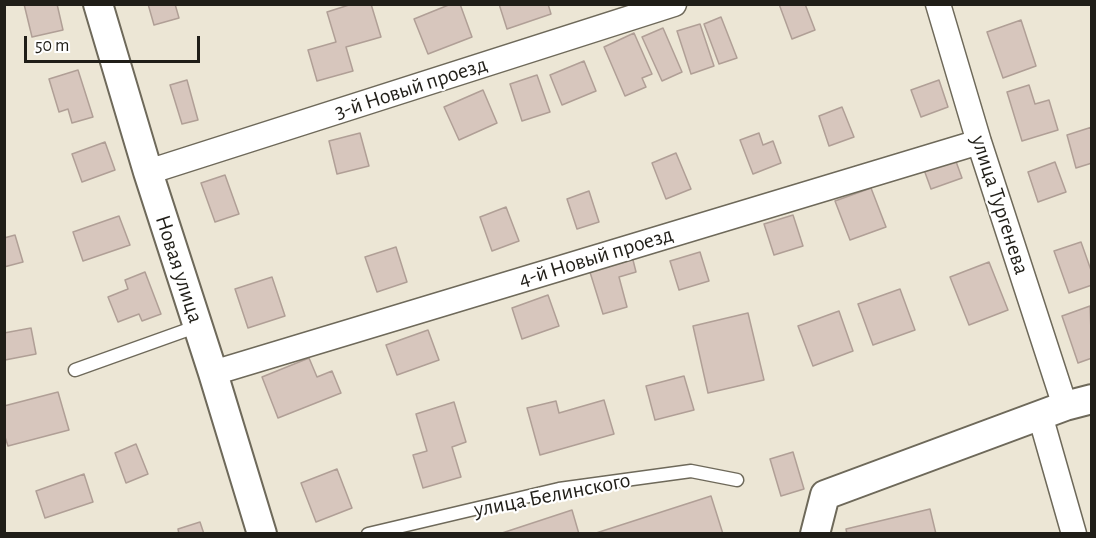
<!DOCTYPE html>
<html>
<head>
<meta charset="utf-8">
<style>
  body { margin:0 }
  #map { position:relative; width:1096px; height:538px; overflow:hidden; background:#ece6d5; font-family:"Alegreya Sans",sans-serif }
  canvas { display:block }
  .frame { position:absolute; inset:0; border:6px solid #201e18; pointer-events:none }
  .scale { position:absolute; left:24px; top:36px; width:176px; height:27px; box-sizing:border-box; border:3px solid #201e18; border-top:0; padding-left:8px; font-size:18px; line-height:21px; white-space:nowrap; color:#201e18; -webkit-text-stroke:4px #fff; paint-order:stroke }
</style>
</head>
<body>
<div id="map">
<canvas width="1096" height="538"></canvas>
<div class="frame"></div>
<div class="scale">50 m</div>
</div>
<script>
const c = document.querySelector('canvas').getContext('2d');
c.lineJoin = 'round';
function fill(path, color) { c.fillStyle = color; c.fill(path, 'evenodd'); }
const poly = rows => new Path2D(rows.map(r => 'M' + r).join(''));
function stroke(path, color, width, dash) { c.strokeStyle = color; c.lineWidth = width; c.lineCap = dash ? 'butt' : 'round'; c.setLineDash(dash || []); c.stroke(path); }
function drawText(font, color, halo, rows, align = 'center') {
  c.font = font + ' "Alegreya Sans",sans-serif'; c.lineWidth = 4.5; c.setLineDash([]); c.textBaseline = 'middle'; c.strokeStyle = halo; c.fillStyle = color; for (const [text, x, y, turn = 0] of rows) {
    c.save(); c.translate(x, y); c.rotate((+turn || 0) * Math.PI / 180); c.textAlign = isNaN(turn) ? turn : align; if (halo) c.strokeText(text, 0, 0); c.fillText(text, 0, 0); c.restore();
  }
}
const building = poly([
  [24,4,57,4,63,30,32,37,24,4],
  [148,4,175,4,179,18,154,25,148,4],
  [352,4,371,4,381,37,346,47,353,71,317,81,308,50,336,42,327,12,352,4],
  [451,4,460,4,472,37,428,54,414,19,451,4],
  [499,4,548,4,551,14,507,29,499,4],
  [779,4,805,4,815,30,792,39,779,4],
  [721,17,737,58,719,64,704,24,721,17],
  [1021,20,1036,66,1003,78,987,32,1021,20],
  [700,24,714,66,691,74,677,31,700,24],
  [663,28,682,72,662,81,642,37,663,28],
  [634,33,652,74,642,78,646,87,625,96,604,47,634,33],
  [584,61,596,91,562,105,550,75,584,61],
  [78,70,93,117,72,123,68,109,59,112,49,79,78,70],
  [537,75,550,112,522,121,510,84,537,75],
  [187,80,198,120,182,124,170,85,187,80],
  [939,80,948,107,921,117,911,90,939,80],
  [1029,85,1035,104,1049,100,1058,130,1022,141,1007,92,1029,85],
  [483,90,497,123,459,140,444,107,483,90],
  [842,107,854,137,829,146,819,116,842,107],
  [1092,127,1092,163,1076,168,1067,135,1092,127],
  [360,133,369,166,337,174,329,141,360,133],
  [759,133,763,145,773,141,781,163,753,174,740,140,759,133],
  [105,142,115,170,82,182,72,154,105,142],
  [676,153,691,189,666,199,652,163,676,153],
  [954,156,962,178,931,189,923,167,954,156],
  [1055,162,1066,192,1038,202,1028,172,1055,162],
  [225,175,239,214,215,222,201,183,225,175],
  [871,188,886,227,850,240,835,201,871,188],
  [589,191,599,222,577,229,567,199,589,191],
  [506,207,519,241,492,251,480,217,506,207],
  [793,215,803,246,774,255,764,224,793,215],
  [119,216,130,245,83,261,73,232,119,216],
  [15,235,23,262,4,267,4,238,15,235],
  [1081,242,1092,273,1092,285,1069,293,1054,251,1081,242],
  [396,247,407,282,377,292,365,257,396,247],
  [700,252,709,281,679,290,670,261,700,252],
  [632,256,636,272,619,277,627,307,603,314,589,269,632,256],
  [989,262,1008,310,969,325,950,277,989,262],
  [145,272,161,314,142,321,139,314,118,322,108,297,128,289,125,280,145,272],
  [272,277,285,316,248,328,235,289,272,277],
  [900,289,915,330,873,345,858,304,900,289],
  [548,295,559,326,522,339,512,308,548,295],
  [1090,306,1092,358,1078,363,1062,316,1090,306],
  [839,311,853,351,813,366,798,326,839,311],
  [748,313,764,380,708,393,693,326,748,313],
  [31,328,36,354,5,360,4,333,31,328],
  [428,330,439,360,397,375,386,345,428,330],
  [309,358,317,377,332,371,341,393,278,418,262,377,309,358],
  [684,376,694,410,655,420,646,386,684,376],
  [58,392,69,430,8,446,4,434,4,406,58,392],
  [604,400,614,434,540,455,527,408,556,401,559,413,604,400],
  [454,402,466,442,452,447,461,477,423,488,413,455,427,451,416,414,454,402],
  [136,444,148,474,126,483,115,453,136,444],
  [793,452,804,489,781,496,770,459,793,452],
  [337,469,352,508,316,522,301,483,337,469],
  [84,474,93,502,45,518,36,491,84,474],
  [711,496,723,534,593,534,711,496],
  [930,509,936,534,847,534,846,529,930,509],
  [572,510,579,534,499,534,572,510],
  [200,522,204,534,179,534,178,529,200,522]
]);
const service = poly([
  [75,370,198,326],
  [368,534,559,489,691,471,737,480]
]);
const minor = poly([
  [938,4,979,142,1065,406],
  [148,172,674,4],
  [213,373,979,142],
  [1040,415,1074,534]
]);
const tertiary = poly([
  [98,4,148,172,213,373,262,534],
  [815,534,825,495,1065,406,1092,399]
]);
const streetNames = [
  ["3-й Новый проезд",411,88,-18],
  ["улица Тургенева",1000,205,72],
  ["4-й Новый проезд",596,257,-17],
  ["Новая улица",179,269,72],
  ["улица Белинского",552,495,-11]
];
fill(building, '#d7c6bd');
stroke(building, '#b09f96', 1.5);
stroke(service, '#6e695a', 15);
stroke(minor, '#6e695a', 27);
stroke(tertiary, '#6e695a', 32);
stroke(service, '#fff', 12);
stroke(minor, '#fff', 24);
stroke(tertiary, '#fff', 28);
drawText('22px', '#201e18', '#fff', streetNames);
</script>
</body>
</html>
